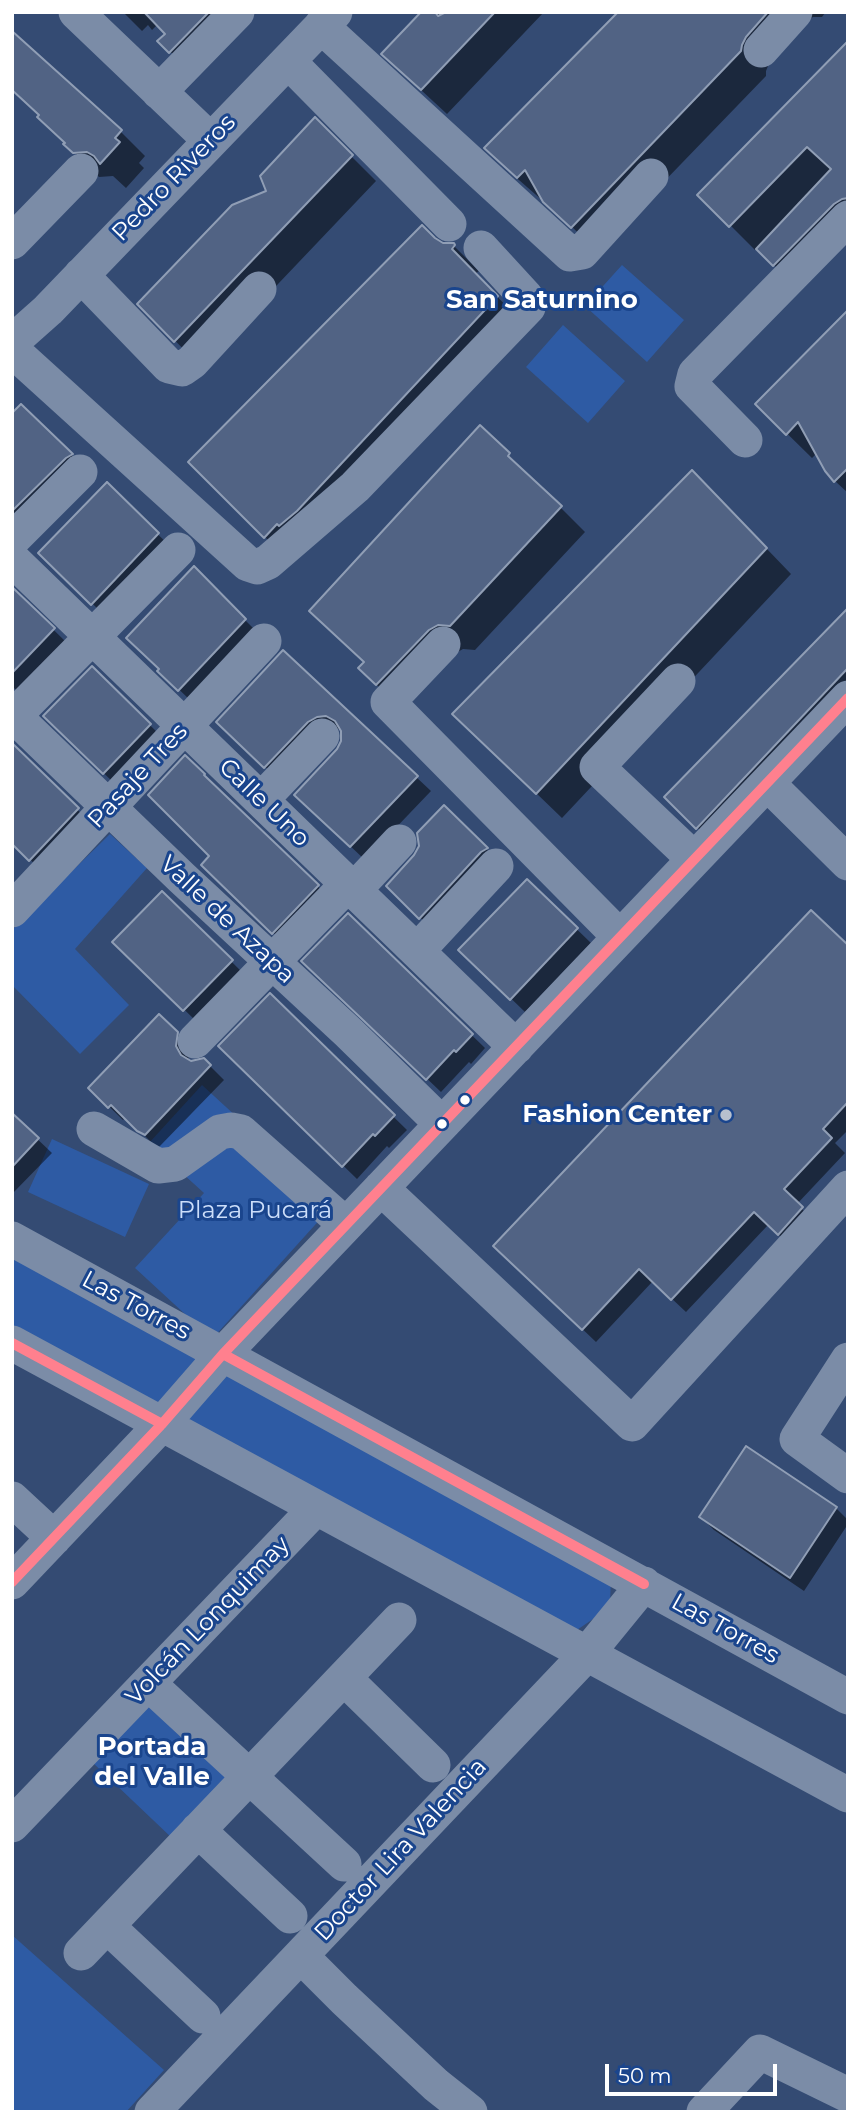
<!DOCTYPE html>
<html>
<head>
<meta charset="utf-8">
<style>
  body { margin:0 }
  #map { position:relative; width:860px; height:2124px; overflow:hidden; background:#344b73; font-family:Montserrat,sans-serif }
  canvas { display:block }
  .frame { position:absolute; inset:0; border:14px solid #fff; pointer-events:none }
  .scale { position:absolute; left:605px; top:2064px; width:172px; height:32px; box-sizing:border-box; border:4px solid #fff; border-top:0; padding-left:9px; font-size:21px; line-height:24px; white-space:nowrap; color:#fff; -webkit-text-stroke:5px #1a458d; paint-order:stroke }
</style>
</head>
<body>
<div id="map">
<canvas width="860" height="2124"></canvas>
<div class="frame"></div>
<div class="scale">50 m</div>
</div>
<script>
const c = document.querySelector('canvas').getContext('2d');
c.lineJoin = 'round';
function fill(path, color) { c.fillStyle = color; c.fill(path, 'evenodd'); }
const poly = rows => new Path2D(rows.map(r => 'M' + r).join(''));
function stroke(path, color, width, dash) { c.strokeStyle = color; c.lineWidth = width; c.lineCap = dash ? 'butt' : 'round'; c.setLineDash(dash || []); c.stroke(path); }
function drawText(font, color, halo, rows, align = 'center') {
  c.font = font + ' Montserrat,sans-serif'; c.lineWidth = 6; c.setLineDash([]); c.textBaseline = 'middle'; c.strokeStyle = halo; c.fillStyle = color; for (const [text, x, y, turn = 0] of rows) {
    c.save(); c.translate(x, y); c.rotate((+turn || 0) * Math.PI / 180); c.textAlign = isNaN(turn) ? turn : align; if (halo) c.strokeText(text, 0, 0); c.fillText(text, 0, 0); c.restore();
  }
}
const green = poly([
  [622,265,684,320,647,362,585,306],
  [563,325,625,381,588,423,526,367],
  [110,834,147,868,75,949,129,1005,80,1054,12,985,12,930],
  [202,1085,333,1205,212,1339,135,1268,204,1193,149,1143],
  [52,1139,149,1184,125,1237,28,1192],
  [12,1258,611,1577,610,1603,593,1619,574,1632,12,1326],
  [149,1701,230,1778,173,1839,92,1762],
  [12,1935,164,2070,126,2112,12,2112]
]);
const shadow = poly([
  [123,12,242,12,195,77,160,41,167,34,158,24,152,30,148,25,142,31],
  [424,12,544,12,447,114,408,78],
  [621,12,825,13,822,17,813,17,805,23,770,61,766,71,766,76,597,251,544,200,543,201,511,173],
  [848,43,848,239,783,274,757,248,755,250,700,195],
  [315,120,376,181,200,366,139,304,268,192],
  [121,132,145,156,139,163,144,168,126,188,113,176,99,177,66,144],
  [442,245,455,247,479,271,475,274,522,322,290,562,190,462],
  [848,312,848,493,835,481,817,453,812,458,757,404],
  [21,406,85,468,12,531,12,416],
  [481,428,585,532,475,650,463,649,385,693,360,668,366,662],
  [107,485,172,548,106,617,41,553],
  [717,497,791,574,562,818,479,738],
  [194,569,259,634,193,703,160,671],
  [12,589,67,643,20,694,12,686],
  [848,626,848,719,722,852,667,797],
  [283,652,431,791,365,860,310,808,343,742,341,729,331,730,279,780,232,735],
  [92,668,163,738,117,786,45,716],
  [12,746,91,823,44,873,12,842],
  [185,757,330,898,285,944,203,865,212,856],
  [444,807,500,863,434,931,388,886,416,856],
  [527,881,591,943,525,1012,461,950],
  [162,893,245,975,198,1023,115,942],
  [348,915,485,1048,471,1064,469,1062,441,1092,317,974],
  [848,947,848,1130,835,1143,845,1153,797,1204,815,1222,792,1247,768,1225,686,1312,653,1281,596,1342,509,1259],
  [270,996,407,1130,389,1148,387,1146,357,1179,220,1046],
  [159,1016,190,1047,188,1061,204,1060,224,1080,159,1147,153,1144,126,1117,123,1120,90,1088],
  [12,1115,52,1153,12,1194],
  [836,1508,848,1520,848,1524,804,1591,714,1530,701,1517]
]);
const building = poly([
  [144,12,209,12,169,53,157,41,165,34,144,12],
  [421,12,435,12,438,16,446,12,495,12,421,90,381,54,421,12],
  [618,12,768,12,746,37,742,45,741,51,571,228,543,202,525,170,517,178,484,148,618,12],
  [12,31,122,130,115,138,120,142,100,164,94,156,87,152,73,153,63,144,65,143,37,117,39,115,12,90,12,31],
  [848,41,848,198,842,199,834,204,773,266,756,249,831,169,807,147,729,227,697,195,848,41],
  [315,117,353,155,174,342,137,304,232,205,266,191,260,176,315,117],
  [422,225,435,238,443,243,454,243,455,245,452,249,498,296,297,511,279,526,277,524,264,538,188,462,422,225],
  [848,310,848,468,834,482,825,471,798,422,786,435,755,404,848,310],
  [21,404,73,454,66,458,12,511,12,413,21,404],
  [480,425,510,453,508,456,562,506,450,626,438,625,429,630,376,685,358,668,364,662,309,611,480,425],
  [692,470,767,548,536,794,452,714,692,470],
  [107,482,159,533,91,605,38,553,107,482],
  [194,566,246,619,178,691,157,671,159,669,126,638,194,566],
  [12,587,55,628,12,673,12,587],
  [848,608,848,668,696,829,664,797,848,608],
  [283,650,418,776,350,847,294,795,337,749,341,741,341,731,335,721,326,716,317,717,308,722,264,768,216,722,283,650],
  [92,666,151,724,103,774,43,716,92,666],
  [12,743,79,808,29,861,12,844,12,743],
  [185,755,205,774,204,775,319,885,272,934,201,865,209,856,148,795,185,755],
  [444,805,488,848,481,852,419,919,386,886,414,855,419,846,417,833,444,805],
  [527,879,578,928,510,1000,458,950,527,879],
  [162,891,233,960,183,1011,112,942,162,891],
  [811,910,848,945,848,1102,823,1129,832,1138,784,1189,803,1207,778,1235,754,1212,671,1300,639,1269,582,1330,493,1246,811,910],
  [348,913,473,1034,456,1052,454,1050,426,1080,301,961,348,913],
  [270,993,395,1115,375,1136,373,1134,342,1167,218,1046,270,993],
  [159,1014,178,1032,176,1046,181,1055,191,1061,204,1058,211,1065,145,1135,137,1131,111,1105,108,1108,88,1088,159,1014],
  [12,1113,39,1138,12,1167,12,1113],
  [746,1446,837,1507,790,1578,699,1517,746,1446]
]);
const minor = poly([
  [76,12,210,140],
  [321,26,570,254,582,252,651,176],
  [761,50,795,12],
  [288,61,449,224],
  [159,92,237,12],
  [12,242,81,171],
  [81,275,169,366,182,369,192,362,259,289],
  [12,342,48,310,335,12],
  [12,350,248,564,257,567,268,562,355,487,528,307,526,297,481,248],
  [745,440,692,386,695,374,848,218],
  [12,540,80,472],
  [12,559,516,1047],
  [443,644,388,702,620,937],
  [678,681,597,767,694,859],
  [12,714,182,878,349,1033,442,1124],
  [12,718,178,550],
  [767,783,848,863],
  [261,800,322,736],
  [354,890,399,842],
  [12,910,264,641],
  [417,951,496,866],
  [195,1041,348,884],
  [94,1129,158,1166,175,1164,220,1132,231,1130,241,1132,346,1225],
  [381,1188,632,1424,848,1188],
  [12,1239,848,1697],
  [12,1343,848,1795],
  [848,1360,797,1439,848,1476],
  [12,1499,54,1538],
  [12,1582,162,1424,223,1354,848,698],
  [344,1678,433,1765],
  [148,1683,344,1864],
  [12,1825,316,1508],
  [198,1830,290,1916],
  [107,1926,203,2016],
  [81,1953,399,1620],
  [301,1956,344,1999,436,2085,470,2112],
  [152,2112,586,1655,644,1584],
  [704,2112,760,2052,848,2095]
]);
const bus1 = poly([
  [12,1343,162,1424],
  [223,1354,644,1584],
  [12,1582,162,1424,223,1354,848,698]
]);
const markers = [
  [465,1100,6,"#fff"],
  [726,1115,7,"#b8c0ce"],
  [442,1124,6,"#fff"]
];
const streetNames = [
  ["Pedro Riveros",174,178,-46],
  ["Pasaje Tres",138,776,-47],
  ["Calle Uno",264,803,44],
  ["Valle de Azapa",227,920,43],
  ["Las Torres",136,1306,28],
  ["Volcán Lonquimay",208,1621,-46],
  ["Las Torres",725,1629,29],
  ["Doctor Lira Valencia",401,1850,-47]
];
const poiNames = [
  ["Fashion Center",712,1115]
];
const parkNames = [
  ["Plaza Pucará",255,1211]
];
const neighbourhoodNames = [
  ["San Saturnino",542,300],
  ["Portada",152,1747],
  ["del Valle",152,1777]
];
fill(green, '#2e5ba4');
fill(shadow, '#0007');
fill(building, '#516384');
stroke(building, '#909eb5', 2);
stroke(minor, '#7b8ca7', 35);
stroke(bus1, '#ff808e', 10);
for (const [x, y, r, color] of markers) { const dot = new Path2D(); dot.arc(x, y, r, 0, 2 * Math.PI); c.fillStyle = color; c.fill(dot); stroke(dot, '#1a458d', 2.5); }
drawText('24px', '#fff', '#1a458d', streetNames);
drawText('bold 24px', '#fff', '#1a458d', poiNames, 'right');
drawText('24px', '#ccdefa', '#1a458d', parkNames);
drawText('bold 26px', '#fff', '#1a458d', neighbourhoodNames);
</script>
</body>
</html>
